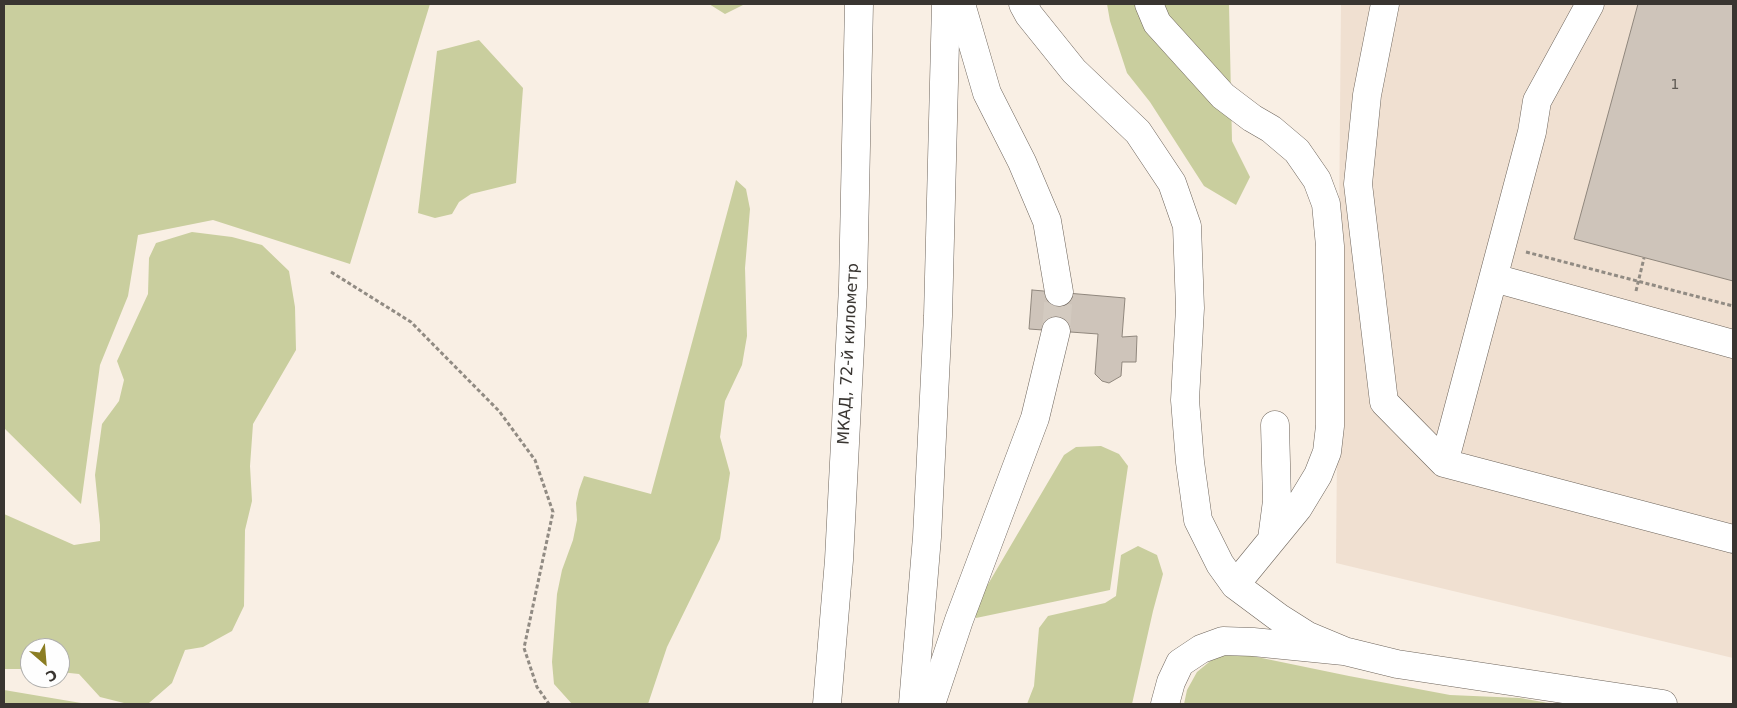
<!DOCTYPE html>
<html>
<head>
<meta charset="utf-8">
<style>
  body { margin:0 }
  #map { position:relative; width:1737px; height:708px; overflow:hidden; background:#f9efe4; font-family:"DejaVu Sans",sans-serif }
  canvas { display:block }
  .frame { position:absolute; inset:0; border:5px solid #393531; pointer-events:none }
  .north { position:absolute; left:20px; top:638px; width:50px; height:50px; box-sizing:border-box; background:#fefefe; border:1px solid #afaeac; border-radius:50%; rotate:153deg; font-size:14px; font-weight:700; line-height:20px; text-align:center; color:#393531 }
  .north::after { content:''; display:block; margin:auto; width:18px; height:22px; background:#8b7d23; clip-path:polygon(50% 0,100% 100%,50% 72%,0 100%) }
</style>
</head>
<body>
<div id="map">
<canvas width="1737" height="708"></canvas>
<div class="frame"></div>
<div class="north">С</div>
</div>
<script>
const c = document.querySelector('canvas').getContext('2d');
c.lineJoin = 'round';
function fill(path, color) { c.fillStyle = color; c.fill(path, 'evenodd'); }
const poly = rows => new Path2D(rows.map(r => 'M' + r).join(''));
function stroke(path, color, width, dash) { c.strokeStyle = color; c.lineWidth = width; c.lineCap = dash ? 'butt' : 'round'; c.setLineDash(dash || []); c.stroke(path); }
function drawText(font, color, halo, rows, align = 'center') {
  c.font = font + ' "DejaVu Sans",sans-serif'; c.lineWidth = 5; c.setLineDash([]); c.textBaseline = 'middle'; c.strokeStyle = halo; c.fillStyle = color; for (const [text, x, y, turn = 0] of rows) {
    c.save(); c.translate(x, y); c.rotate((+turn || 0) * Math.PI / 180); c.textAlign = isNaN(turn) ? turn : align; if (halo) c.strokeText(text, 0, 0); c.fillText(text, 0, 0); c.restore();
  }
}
const built = poly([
  [1341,4,1733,4,1733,658,1336,563]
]);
const green = poly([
  [4,4,430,4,350,264,213,220,138,235,128,296,100,365,81,504,4,428],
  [709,4,745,4,725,14],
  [1107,4,1229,4,1232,141,1250,177,1236,205,1204,186,1150,102,1127,73,1110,21],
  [479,40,523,88,516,183,471,194,459,202,452,214,435,218,418,213,437,51],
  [736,180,746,189,750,209,745,268,747,336,742,365,725,401,720,437,730,473,720,539,667,647,648,704,572,704,554,684,552,662,557,594,562,570,573,540,577,520,576,503,579,490,584,476,651,494],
  [192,232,232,237,262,245,289,271,295,307,296,350,253,424,250,466,252,501,245,530,244,606,232,631,203,647,185,650,172,683,149,703,124,703,100,697,79,674,60,672,60,648,30,648,30,669,4,669,4,514,74,545,100,541,100,525,95,475,102,424,119,401,124,380,117,361,148,294,149,258,156,243],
  [1101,446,1119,454,1128,466,1110,590,976,618,974,608,1064,455,1076,447],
  [1138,546,1157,555,1163,574,1153,611,1132,704,1027,704,1034,686,1039,628,1048,616,1105,603,1116,596,1121,555],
  [1226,655,1252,656,1349,676,1450,695,1520,698,1554,704,1184,704,1187,690,1197,672,1214,658],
  [4,690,87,704,4,704]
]);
const building = poly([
  [1638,4,1733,4,1733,281,1574,239,1638,4],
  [1032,290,1125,298,1122,337,1137,336,1136,362,1122,362,1121,376,1109,383,1102,381,1095,374,1098,334,1029,329,1032,290]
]);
const minorTunnel = poly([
  [1056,331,1059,292]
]);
const path = poly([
  [1526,252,1733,306],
  [331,272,411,322,499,411,535,460,553,512,524,648,537,687,549,704],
  [1636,291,1644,258]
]);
const minor = poly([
  [961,4,987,93,1022,162,1047,221,1059,292],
  [1023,4,1029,15,1074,71,1138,132,1172,183,1187,226,1190,308,1185,400,1190,462,1198,520,1220,564,1235,585,1278,617,1308,636,1344,651],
  [1149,4,1157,23,1223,96,1252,118,1271,129,1297,151,1317,180,1326,204,1330,246,1330,426,1327,452,1318,475,1298,508,1235,585],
  [1385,4,1367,95,1358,184,1384,402,1444,463,1733,539],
  [1494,278,1733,344],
  [1444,463,1532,132,1537,101,1590,4],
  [1272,539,1277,501,1275,425],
  [931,704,959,620,1035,418,1056,331],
  [1165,704,1171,682,1180,663,1201,649,1223,641,1253,642,1344,651,1397,664,1663,704]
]);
const highway = poly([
  [827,704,839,560,853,287,859,4],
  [913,704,927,537,938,316,946,4]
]);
const numberNames = [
  ["1",1675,85]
];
const streetNames = [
  ["МКАД, 72-й километр",849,354,-87]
];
fill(built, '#f0e0d1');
fill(green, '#c9ce9e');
fill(building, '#cec4ba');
stroke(building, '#90877d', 1);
stroke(minorTunnel, '#d3cac0', 28, [28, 14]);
stroke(minor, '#6e655c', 29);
stroke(highway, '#6e655c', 29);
stroke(path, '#918b83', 3, [4, 2.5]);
stroke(minor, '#fff', 28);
stroke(highway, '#fff', 28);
drawText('14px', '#5e5953', null, numberNames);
drawText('16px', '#393531', '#fefefe', streetNames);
</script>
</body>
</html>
